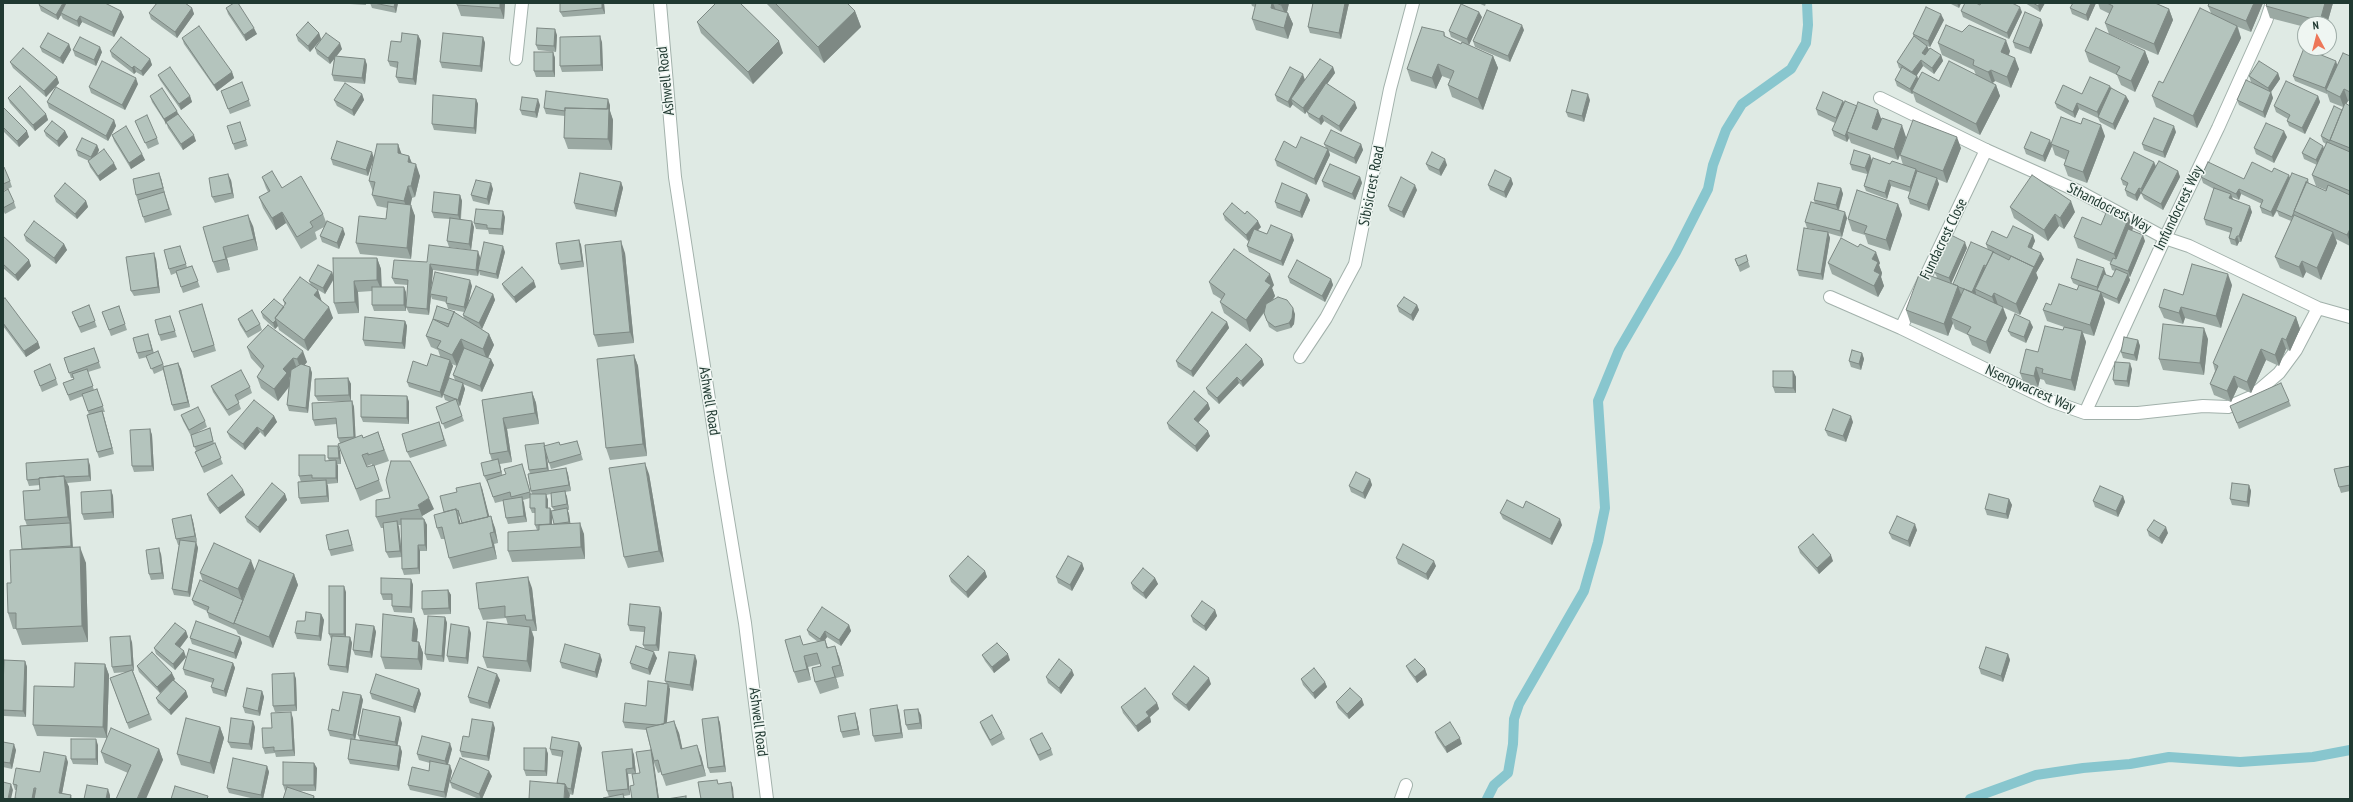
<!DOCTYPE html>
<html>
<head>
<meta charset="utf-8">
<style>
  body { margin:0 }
  #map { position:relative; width:2353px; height:802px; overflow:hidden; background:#dfeae4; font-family:"PT Sans Narrow",sans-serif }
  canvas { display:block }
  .frame { position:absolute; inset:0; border:4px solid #203931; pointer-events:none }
  .north { position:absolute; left:2297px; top:16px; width:40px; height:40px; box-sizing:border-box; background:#eff6f2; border:1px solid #9caaa5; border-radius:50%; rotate:353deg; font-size:11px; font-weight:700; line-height:16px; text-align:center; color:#203931 }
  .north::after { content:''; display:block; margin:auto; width:14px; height:18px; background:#ed7759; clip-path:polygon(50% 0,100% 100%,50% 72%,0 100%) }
</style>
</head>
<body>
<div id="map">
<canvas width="2353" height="802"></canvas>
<div class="frame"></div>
<div class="north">N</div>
</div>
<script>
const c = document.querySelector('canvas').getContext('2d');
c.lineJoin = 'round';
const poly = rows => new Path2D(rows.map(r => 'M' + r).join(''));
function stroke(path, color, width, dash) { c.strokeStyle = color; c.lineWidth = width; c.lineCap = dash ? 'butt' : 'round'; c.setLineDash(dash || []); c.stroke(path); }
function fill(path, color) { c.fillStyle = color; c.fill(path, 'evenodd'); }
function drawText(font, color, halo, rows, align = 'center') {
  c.font = font + ' "PT Sans Narrow",sans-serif'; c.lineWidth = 3; c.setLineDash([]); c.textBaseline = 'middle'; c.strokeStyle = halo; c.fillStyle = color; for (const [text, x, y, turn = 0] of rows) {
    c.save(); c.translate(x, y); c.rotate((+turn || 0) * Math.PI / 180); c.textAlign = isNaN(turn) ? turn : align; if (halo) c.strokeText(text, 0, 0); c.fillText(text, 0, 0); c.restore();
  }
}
const stream = poly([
  [1487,799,1494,785,1508,773,1513,744,1514,719,1519,704,1584,591,1598,542,1605,508,1598,401,1619,350,1676,252,1708,189,1713,165,1726,130,1742,104,1791,69,1806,43,1808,25,1807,3],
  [1970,799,2036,775,2083,768,2130,764,2169,757,2240,762,2313,757,2350,750]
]);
const lane = poly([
  [1880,98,1986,150],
  [1401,799,1406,785]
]);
const street = poly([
  [660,3,675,177,720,471,745,623,767,799],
  [516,59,522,3],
  [1830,297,1901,328,2051,401,2085,413,2138,413,2203,406,2228,407,2251,397,2279,373,2296,350,2318,308],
  [1901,328,1986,150,2080,192,2165,238,2189,246,2318,308,2350,317],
  [1300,357,1326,318,1355,264,1390,89,1413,3],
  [2085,413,2165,238,2218,128,2266,21,2272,3]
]);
const wall = poly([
  [349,3,366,3,366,5,350,4],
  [370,3,398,3,396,13,372,8],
  [505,3,504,19,461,16,457,5],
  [560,3,604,3,605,14,563,17,560,12],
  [766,3,847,3,855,11,861,27,824,63],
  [1251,3,1289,3,1287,12,1288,13,1293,24,1288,39,1256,30,1252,19,1255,7,1252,6],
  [1313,3,1349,3,1341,39,1310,33,1308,27],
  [1478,3,1486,3,1485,6],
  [1949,3,1961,3,1959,8],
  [2025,3,2045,3,2040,12],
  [2096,3,2088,21,2072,14,2070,8],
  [2098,3,2158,3,2158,4,2169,9,2173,20,2158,55,2109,34,2105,23,2110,14,2100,9],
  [2209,3,2263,3,2251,32,2238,27,2241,38,2197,128,2156,107,2152,96,2163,83,2211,13,2208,6],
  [2333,3,2327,24,2305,24,2305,27,2270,18,2266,6],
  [39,5,121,11,124,17,114,37,82,22,79,27,63,19,61,15,58,20,41,11],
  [192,8,194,14,177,38,151,19,149,13],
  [226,8,257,34,246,41,228,14],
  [1961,11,2022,12,2009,39,1963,17],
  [1482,17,1469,45,1493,56,1498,68,1483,110,1452,97,1448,85,1450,79,1442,76,1436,89,1411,81,1407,69,1444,32,1446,38,1461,44,1462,42,1451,37,1449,31],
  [1944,20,1930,47,1927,46,1929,49,1941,55,1943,61,1934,74,1923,66,1917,75,1918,79,1939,81,1976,75,1974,70,1942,55,1938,43,1962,32,2010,51,2009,55,2019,69,2011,88,1995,81,1993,83,1996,85,2000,96,1980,135,1916,102,1913,93,1912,94,1897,86,1895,80,1901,69,1899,68,1897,62,1914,37,1913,34],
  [697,22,783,53,753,84,701,33],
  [2043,25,2031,54,2015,48,2013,42],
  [1524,30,1510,62,1475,47,1473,41],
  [319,33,321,39,342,49,336,57,365,59,367,65,365,84,334,81,332,75,334,59,330,64,317,54,315,48,321,40,310,52,298,41,296,35],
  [418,35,421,41,416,85,399,83,396,77,397,68,390,66,388,61,401,42],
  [557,35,556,52,538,50,536,45],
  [483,37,485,43,482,72,442,68,440,62],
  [182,38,232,72,234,78,217,91,184,44],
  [602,42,603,71,562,72,560,66],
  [69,44,71,50,63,64,42,52,40,47],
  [73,50,102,52,96,66,75,56],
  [110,51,150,59,152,65,143,76,136,72,134,74,112,57],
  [2085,51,2145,51,2149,62,2135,92,2121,85,2117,75,2089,62],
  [553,52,555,58,555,77,536,77,534,71],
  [2350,56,2350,101,2348,101,2346,104,2350,106,2350,246,2336,239,2337,243,2321,280,2306,272,2303,278,2280,268,2275,257,2291,221,2279,216,2277,211,2273,217,2262,213,2260,207,2262,204,2241,194,2239,200,2232,197,2233,199,2252,212,2241,242,2239,242,2237,246,2231,244,2229,238,2231,233,2206,225,2204,219,2214,189,2203,183,2201,177,2244,179,2272,172,2290,178,2308,179,2309,184,2326,191,2326,190,2316,186,2312,175,2317,165,2304,159,2302,153,2324,148,2326,144,2323,142,2321,136,2342,110,2343,107,2330,102,2327,93,2327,94,2295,81,2293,76,2337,66],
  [10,62,57,77,59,83,46,97,13,68],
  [1333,67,1335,73,1327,84,1357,108,1341,132,1324,121,1321,125,1309,117,1307,112,1311,106,1305,114,1293,105,1293,104,1290,108,1277,101,1275,95,1305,80],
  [2278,73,2280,79,2271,92,2273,98,2265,118,2239,105,2237,100,2254,84,2251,82,2249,76],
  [158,75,190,96,192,102,181,110,160,80],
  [242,82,251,106,230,114,221,91],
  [138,84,125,110,91,93,89,87],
  [2110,86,2111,88,2129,101,2115,130,2100,122,2098,118,2079,109,2075,118,2057,108,2055,103,2082,94],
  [362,94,364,100,354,116,337,106,334,100],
  [150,96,177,111,178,114,196,141,183,150,168,128,167,125,152,102],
  [2318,96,2320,102,2305,134,2289,126,2287,121,2288,119,2276,112,2274,106],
  [8,98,46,114,48,120,35,131,10,103],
  [476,99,478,104,476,134,434,130,432,124],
  [1590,100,1584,122,1568,117,1566,112],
  [1843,101,1844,102,1882,119,1906,137,1961,148,1947,183,1937,179,1939,184,1929,211,1910,204,1908,198,1910,192,1891,186,1887,199,1866,191,1864,186,1867,174,1852,170,1850,164,1870,155,1872,161,1890,164,1903,165,1900,155,1898,160,1851,143,1849,138,1847,142,1834,136,1832,130,1835,123,1818,115,1816,109],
  [47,102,114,120,116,126,108,141,49,108],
  [540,105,537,118,522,115,520,110],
  [610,105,610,111,613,120,612,150,568,149,564,138,565,116,546,114,544,108],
  [3,107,29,137,19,147,3,131],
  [135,121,157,138,159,144,148,149],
  [242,128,248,146,235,150,233,144],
  [44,131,65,131,68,137,59,147,46,136],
  [2176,132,2165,158,2144,150,2142,144],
  [112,135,142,154,145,160,131,169,114,141],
  [2105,136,2087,183,2068,176,2064,165,2066,160,2055,155,2052,146,2045,162,2026,154,2024,148],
  [2287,137,2274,163,2256,154,2254,148],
  [398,144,401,154,409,156,412,163,420,176,415,197,412,198,410,205,415,216,411,259,360,254,356,243,386,219,387,208,377,206,372,195,373,192,369,181],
  [1324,144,1361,144,1363,150,1356,164,1329,151,1330,155,1316,185,1277,166,1275,160,1296,148,1326,148],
  [97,145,99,150,97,155,117,169,100,181,90,167,88,161,89,161,78,156,76,150],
  [374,158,368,176,333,165,331,159],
  [2154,162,2156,166,2178,171,2180,177,2163,210,2144,199,2141,193,2137,201,2127,196,2125,190,2126,186,2123,185,2121,179],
  [1426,164,1447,165,1441,176,1429,170],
  [3,167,10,181,12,187,3,191],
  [262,177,282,188,323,214,326,222,345,234,339,249,322,242,320,236,324,227,315,232,317,239,301,249,286,223,276,230,263,208,259,197,268,192,266,188],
  [1360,177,1362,183,1355,200,1324,187,1322,181],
  [161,178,165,194,172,215,145,223,136,195],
  [1511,178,1513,184,1506,198,1490,190,1488,185],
  [231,180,234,198,215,203,212,197],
  [621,182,623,188,616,217,576,209,574,203],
  [1841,188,1843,194,1839,210,1847,218,1842,237,1828,233,1830,238,1823,280,1799,276,1797,270,1818,230,1807,228,1805,222,1815,204,1814,200],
  [493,189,489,205,473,201,471,195],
  [1417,190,1404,218,1390,211,1388,206],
  [3,192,14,202,16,208,5,214,3,210],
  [1307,194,1310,200,1302,218,1277,208,1275,202],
  [460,195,462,201,461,219,474,227,471,250,449,247,447,241,450,219,434,218,432,212],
  [54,196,86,201,88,207,77,219,56,202],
  [1898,204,1902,215,1890,251,1868,244,1865,235,1852,231,1848,219],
  [2010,207,2075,212,2064,229,2059,226,2048,241,2014,218],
  [1223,214,1261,227,1257,230,1267,234,1294,240,1283,266,1249,252,1247,246,1249,239,1248,241,1225,220],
  [505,217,503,235,489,234,488,230,476,229,474,223],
  [2101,225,2133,228,2132,231,2145,241,2130,277,2128,276,2130,280,2119,304,2103,297,2105,303,2094,336,2083,333,2086,342,2075,391,2046,384,2044,380,2040,379,2038,387,2024,384,2020,373,2038,352,2063,330,2064,327,2047,321,2043,310,2077,290,2079,286,2073,283,2071,278,2106,274,2105,275,2112,277,2115,271,2112,270,2110,264,2111,262,2078,248,2074,237],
  [253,226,258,250,227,258,230,270,217,273,213,262,203,227],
  [24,235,64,244,67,250,56,264,26,241],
  [2033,235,2035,241,2032,248,2044,259,2036,273,2038,278,2020,315,1998,305,2007,318,1990,354,1972,345,1968,335,1955,329,1953,323,1948,336,1910,322,1906,310,1937,277,1934,272,1967,248,1951,283,1953,284,1988,250,1986,244,2007,238],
  [3,236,29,260,31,266,18,281,3,268],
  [579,240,581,245,584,267,561,270,559,264],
  [180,246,187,267,192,266,200,287,183,293,176,273,171,275,169,269],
  [505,252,498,279,480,275,479,271,478,276,433,270,431,287,472,286,468,303,493,294,495,300,482,329,477,327,489,334,494,345,488,358,494,365,482,392,463,384,465,389,460,406,458,405,464,421,445,429,436,407,450,402,445,400,443,394,442,398,409,387,407,382,440,356,438,350,431,347,426,336,433,319,455,312,455,313,464,318,463,315,464,312,448,309,446,302,432,299,431,296,429,315,409,313,406,307,408,285,395,284,392,278,427,262,480,257,480,262],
  [452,364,457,366,453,375,455,380,445,387,453,366],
  [625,253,634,343,598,347,594,335],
  [377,258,381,269,381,287,406,292,406,311,374,311,372,305,372,291,358,292,359,313,338,314,334,303,334,279,325,294,315,288,318,290,321,301,333,318,308,351,279,330,278,326,275,329,263,318,261,312,284,307,285,306,283,300,311,285,309,281,332,272,333,276],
  [156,259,160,293,134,296,131,291],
  [1735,259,1748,261,1750,267,1740,272],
  [1828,263,1880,263,1879,265,1882,273,1881,277,1884,286,1878,297,1832,274],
  [1288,277,1331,279,1333,285,1325,302,1290,283],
  [1209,282,1274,285,1272,288,1275,296,1273,300,1295,314,1294,324,1291,328,1277,332,1269,327,1264,313,1250,332,1224,313,1220,302,1221,299,1213,294],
  [502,284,536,287,516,303,504,289],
  [2232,285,2221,328,2185,318,2183,324,2164,318,2159,307,2183,295],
  [3,299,38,342,40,348,26,357,3,326],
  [202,304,216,351,194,358,192,352],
  [89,305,97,327,81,333,74,318],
  [1417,305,1419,310,1413,321,1399,312,1397,306],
  [119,306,127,330,111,336,102,312],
  [2296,317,2300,329,2290,351,2286,349,2279,366,2266,360,2251,393,2238,387,2231,402,2214,395,2210,384,2215,371,2213,363],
  [238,319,260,324,262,330,248,338,240,325],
  [405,321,407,326,405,349,365,346,363,340],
  [172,322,177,337,161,341,159,335],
  [1227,322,1229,328,1193,377,1178,367,1176,361],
  [268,325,307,362,304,365,310,367,312,373,308,413,289,411,287,405,289,387,278,401,261,388,257,377,262,370,251,358,247,347],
  [2033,327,2026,343,2011,336,2008,331],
  [2208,339,2204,375,2163,370,2159,359],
  [150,340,154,353,158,351,164,366,178,363,181,369,190,407,174,411,172,405,163,370,154,374,147,357,139,359,137,353],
  [2138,340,2140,346,2137,361,2123,358,2121,352],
  [94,348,101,368,88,372,94,390,97,389,105,412,103,412,114,454,99,458,97,452,89,415,83,396,70,401,63,383,74,379,73,378,71,378,64,358],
  [1862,353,1864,359,1861,370,1851,367,1849,361],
  [634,355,638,366,647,456,610,460,606,448],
  [1262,359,1264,365,1243,387,1239,383,1219,404,1208,394,1206,388],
  [2132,369,2129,387,2115,385,2113,380],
  [1793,371,1796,377,1796,393,1775,393,1773,387],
  [36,376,56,379,58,385,42,392],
  [348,378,351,384,351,401,318,401,315,396],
  [211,386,250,387,252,393,238,401,241,409,229,416,213,392],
  [532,392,536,403,539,424,507,429,512,462,500,464,502,475,524,470,531,494,532,494,531,491,530,474,529,470,545,446,560,445,577,441,583,460,551,469,546,453,549,471,566,468,568,474,571,491,565,492,567,497,569,510,567,510,569,514,570,523,584,534,585,559,512,562,508,551,537,530,535,525,535,513,532,513,530,508,530,498,523,500,527,522,508,524,506,518,503,501,495,503,487,481,487,482,484,476,492,461,490,454,482,400],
  [551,494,552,507,554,510,552,512,550,508,548,508,548,500,546,495],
  [552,516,554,524,552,524],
  [407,396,409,402,409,424,363,422,361,417],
  [352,401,354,407,355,437,363,438,378,432,389,461,374,466,383,491,360,501,338,444,340,443,338,438,337,424,315,426,313,420],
  [372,464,372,466,367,467,367,466],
  [2289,401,2291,406,2239,429,2230,406],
  [1208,403,1210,409,1198,423,1210,436,1197,452,1169,429,1167,423],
  [181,415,205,421,207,427,196,433,210,428,214,443,223,464,204,473,195,452,196,451,191,436,183,421],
  [274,416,277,422,265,437,260,432,245,450,230,438,227,432],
  [439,422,447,446,410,458,407,452],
  [1853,422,1846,442,1828,436,1825,430],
  [150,429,152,435,154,471,134,472,132,466],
  [338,446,340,451,341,464,337,464,338,466,338,483,327,484,328,486,329,502,301,504,299,498,301,482,299,476,327,461,329,461,328,458],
  [90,465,91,481,67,483,69,487,73,548,86,563,88,642,22,645,16,629,13,629,8,613,27,526,25,520,40,490,40,485,29,486,27,480],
  [2350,466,2350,491,2341,493,2339,487],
  [649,474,664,562,628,568,624,557],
  [1370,479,1372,485,1365,499,1351,492,1349,486],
  [2249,485,2251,491,2249,507,2232,505,2230,499],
  [482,488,489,517,495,528,498,543,494,544,497,559,453,569,449,558,445,539,441,539,437,528,444,512],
  [460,516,462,523,460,523,458,517],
  [111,490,113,496,114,518,84,520,82,514],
  [243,490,245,495,220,514,209,500,207,494],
  [285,494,287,500,260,533,247,522,245,517],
  [2123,496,2125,502,2118,517,2095,507,2093,501],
  [2009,499,2012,505,2008,519,1987,515,1985,509],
  [376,500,434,509,422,516,424,519,427,525,427,551,420,551,420,574,404,575,402,569,402,557,389,558,386,552,384,528,381,528,376,517],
  [398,525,401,525,402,554,399,527],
  [1523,508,1562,525,1552,545,1503,519,1500,513],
  [191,515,193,521,197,542,196,542,198,548,190,597,174,595,172,589,179,545,178,545,176,539],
  [1917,530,1910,547,1892,539,1889,533],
  [2147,530,2168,533,2162,544,2149,536],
  [350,536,354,551,331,556,329,550],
  [1798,547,1833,561,1819,574,1800,553],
  [161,554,164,579,151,580,149,574],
  [1396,558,1436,566,1428,580,1398,564],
  [1082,563,1084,569,1072,591,1058,583,1056,577],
  [255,570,294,574,298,585,273,648,238,634,236,630,209,618,207,611,194,605,192,600,203,582,200,573],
  [985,571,987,577,968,598,951,582,949,576],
  [1155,578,1158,584,1146,599,1133,589,1131,583],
  [411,579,413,585,412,613,394,612,392,606,392,600,383,600,381,594],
  [532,588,537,631,532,631,534,638,531,672,487,668,483,657,508,625,506,618,483,620,479,609],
  [448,590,451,595,451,614,424,615,422,609],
  [346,592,346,637,350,637,352,643,348,673,330,670,328,665,331,639,329,634],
  [1215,610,1217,616,1206,631,1193,622,1191,616],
  [662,613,659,651,650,651,657,658,650,675,632,669,630,663,645,649,643,645,644,632,630,631,628,625],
  [321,614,324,620,321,641,297,639,295,633,305,621],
  [445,617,447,623,444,662,427,660,425,654],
  [414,618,418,630,417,642,419,642,423,653,422,670,385,669,381,657],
  [849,625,851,631,841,646,827,637,825,640,828,648,839,657,844,676,836,678,839,688,820,694,815,682,821,666,820,664,808,667,811,680,798,683,794,672,803,645,818,642,809,635,807,630],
  [374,626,376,632,372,658,355,655,353,650],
  [186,631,188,637,180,648,186,657,175,670,156,654,154,648],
  [471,633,468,664,449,662,447,656],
  [240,637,242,643,236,659,192,644,190,638],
  [132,642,134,671,133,671,152,720,129,729,110,678,127,672,114,673,112,667],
  [2008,654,2010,660,2003,682,1981,674,1979,668],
  [982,655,1010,660,994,673,985,661],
  [602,660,597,678,562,668,560,662],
  [25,661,27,667,26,717,4,716,3,713,3,689],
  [697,661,693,691,669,687,670,689,666,723,679,733,682,749,701,756,706,776,666,786,661,772,658,773,653,760,659,799,634,785,651,750,646,730,625,728,623,722,646,706,666,683,665,681],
  [233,663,235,668,226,697,213,693,211,687,213,683,185,675,183,669],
  [105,664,109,675,107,738,159,749,163,760,128,773,105,763,101,752,107,738,37,736,33,725,74,687],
  [137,666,175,679,174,680,186,691,188,697,171,715,158,703,156,698,168,685,160,693,139,672],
  [1406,666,1425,669,1427,675,1417,683,1409,672],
  [294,673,296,679,297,711,275,712,273,706],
  [1074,675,1061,694,1048,683,1046,677],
  [1301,679,1325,682,1327,687,1315,699,1303,685],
  [500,680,490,709,470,703,468,697],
  [1211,684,1189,711,1174,699,1172,694],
  [419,689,421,694,415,713,372,699,370,693],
  [262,691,264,697,260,716,245,713,243,707],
  [361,695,363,700,355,740,360,740,358,735,402,723,397,746,400,746,402,752,399,771,350,764,348,759,351,740,330,736,328,730,339,711],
  [1336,702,1364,705,1349,719,1338,708],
  [1157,703,1159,709,1150,717,1151,722,1138,732,1123,713,1121,707],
  [897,705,899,711,903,738,875,742,873,736],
  [921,715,922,729,908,730,906,725],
  [718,717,720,723,726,772,710,773,708,768],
  [293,718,295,756,276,757,275,753,265,754,263,748,272,728],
  [857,719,860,735,843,738,841,732],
  [980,722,1002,733,1005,739,992,746,982,728],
  [220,727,224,738,214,774,181,765,177,754],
  [255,727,252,750,231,748,228,742],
  [495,728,489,761,462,757,460,751,469,737],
  [1435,732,1462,744,1447,753,1437,738],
  [1030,739,1051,749,1053,755,1040,761,1032,745],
  [3,742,16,750,12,769,3,767],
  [579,742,582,748,573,795,569,794,570,795,557,783,562,757,552,755,550,749],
  [98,745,98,765,73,764,71,759],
  [546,748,548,754,547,776,526,776,524,770],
  [452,749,448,765,452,771,446,798,410,790,408,785,429,771,430,763,419,760,417,754],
  [632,749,634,755,636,774,628,774,630,795,624,796,625,799,609,797,607,791],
  [68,762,62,793,71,795,72,799,15,799,16,790,15,790,13,784,40,772],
  [267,766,269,772,263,799,255,799,229,793,227,788],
  [317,768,316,791,300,791,314,796,315,799,283,799,286,791,285,791,283,785],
  [492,776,482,799,479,799,452,788,450,782]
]);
const shadedWall = poly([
  [63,3,68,3,61,13,61,15,58,20,56,15],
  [395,3,398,3,396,13,394,7],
  [500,3,505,3,504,19,500,8],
  [602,3,604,3,605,14,602,8],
  [1272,3,1273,3,1277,13,1271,8],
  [1282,3,1289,3,1286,16,1281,5],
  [1345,3,1349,3,1341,39,1339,33],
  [1957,3,1961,3,1959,8],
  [2040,3,2045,3,2040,12,2038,6],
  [2091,3,2096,3,2088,21,2086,15],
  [2254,3,2263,3,2251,32,2246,21],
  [2325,3,2333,3,2327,24,2321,24,2320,21],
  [2020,7,2022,12,2009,39,2007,33],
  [192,8,194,14,177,38,175,32],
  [2169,9,2173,20,2158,55,2154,44],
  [121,11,124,17,114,37,112,32],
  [855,11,861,27,824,63,818,47],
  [1479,12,1482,17,1469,45,1467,39],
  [1288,13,1293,24,1288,39,1284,28],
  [1941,14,1944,20,1930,47,1928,41],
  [80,16,82,22,79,27,77,21],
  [2041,19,2043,25,2031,54,2029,48],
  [1522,25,1524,30,1510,62,1508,56],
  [2237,26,2241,38,2197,128,2193,116],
  [254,28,257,34,246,41,244,35],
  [555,29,557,35,556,52,554,46],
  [319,33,321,39,310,52,308,46],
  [418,35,421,41,416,85,413,79],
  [600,36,602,42,603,71,601,65],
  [483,37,485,43,482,72,480,66],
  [2006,40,2010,51,2005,63,2001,52],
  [779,41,783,53,753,84,748,72],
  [340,43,342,49,330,64,328,58],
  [69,44,71,50,63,64,60,58],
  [1927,46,1930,52,1924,59,1922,53],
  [100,47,102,52,96,66,94,60],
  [2145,51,2149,62,2135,92,2131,81],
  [553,52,555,58,555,77,553,71],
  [1941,55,1943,61,1934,74,1932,68],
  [1493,56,1498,68,1483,110,1478,99],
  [2015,58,2019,69,2011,88,2007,77],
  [150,59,152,65,143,76,141,71],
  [365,59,367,65,365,84,362,78],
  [1921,60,1923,66,1915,78,1912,72],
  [2336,61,2338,67,2326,90,2327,94,2325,88],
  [1438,64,1442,76,1436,89,1432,78],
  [134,66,136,72,134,74,132,68],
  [1333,67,1335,73,1305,114,1303,108],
  [1991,70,1995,81,1992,83,1988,72],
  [232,72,234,78,217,91,214,85],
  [2278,73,2280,79,2271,92,2273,98,2265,118,2263,112,2270,94,2268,88],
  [1303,74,1305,80,1291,99,1293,104,1290,108,1288,102],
  [1917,76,1919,82,1912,91,1913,93,1912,94,1910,89],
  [57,77,59,83,46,97,44,91],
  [136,78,138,84,125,110,122,105],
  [1996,85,2000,96,1980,135,1976,124],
  [2110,86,2112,92,2099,117,2097,112],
  [2344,89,2348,101,2344,108,2340,97],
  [362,94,364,100,354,116,352,110],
  [1588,94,1590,100,1584,122,1582,116],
  [190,96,192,102,181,110,179,104],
  [2126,96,2129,101,2115,130,2113,124],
  [2318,96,2320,102,2305,134,2302,128],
  [476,99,478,104,476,134,474,128],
  [538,99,540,105,537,118,535,112],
  [608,99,610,105,610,111,613,120,612,150,608,139,606,114],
  [1843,101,1845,107,1838,124,1836,118],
  [1355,102,1357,108,1341,132,1339,126],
  [2077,103,2079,109,2075,118,2073,112],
  [1878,110,1882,121,1876,139,1872,128],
  [177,111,179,117,166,122,166,125,164,119],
  [46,114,48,120,35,131,33,125],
  [1322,115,1324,121,1321,125,1319,119],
  [114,120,116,126,108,141,106,136],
  [1902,125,1906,137,1898,160,1894,149],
  [2101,125,2105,136,2087,183,2083,172],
  [2174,126,2176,132,2165,158,2163,152],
  [27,131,29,137,19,147,17,141],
  [65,131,68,137,59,147,57,141],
  [2284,131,2287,137,2274,163,2272,157],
  [1847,132,1849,138,1847,142,1845,136],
  [194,135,196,141,183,150,181,144],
  [1957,137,1961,148,1947,183,1943,171],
  [2050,140,2052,146,2045,162,2043,156],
  [398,144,402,155,398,153],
  [1361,144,1363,150,1356,164,1354,158],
  [97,145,99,150,93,162,91,157],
  [2323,146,2325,151,2318,166,2316,160],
  [1328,149,1330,155,1316,185,1314,179],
  [372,152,374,158,368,176,366,170],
  [142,154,145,160,131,169,129,163],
  [1870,155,1872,161,1868,174,1865,168],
  [409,156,413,167,408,162],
  [1445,159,1447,165,1441,176,1439,170],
  [2154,162,2156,168,2143,195,2141,189],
  [114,163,117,169,100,181,98,176],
  [416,164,420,176,415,197,411,186],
  [1916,169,1919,175,1912,193,1910,187],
  [2178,171,2180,177,2163,210,2161,204],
  [159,173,161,178,165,194,163,188],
  [228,174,231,180,234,198,232,193],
  [2289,175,2291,181,2273,217,2271,212],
  [1360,177,1362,183,1355,200,1352,194],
  [1511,178,1513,184,1506,198,1504,192],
  [1937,178,1939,184,1929,211,1927,205],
  [1889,180,1891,186,1887,199,1885,193],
  [621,182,623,188,616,217,614,211],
  [491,183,493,189,489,205,487,199],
  [1415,185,1417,190,1404,218,1402,212],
  [408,186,412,198,409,213,404,201],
  [1841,188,1843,194,1838,211,1836,205],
  [2139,188,2141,193,2137,201,2135,195],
  [2239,189,2241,194,2239,200,2236,194],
  [1307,194,1310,200,1302,218,1300,212],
  [2231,194,2233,200,2229,198],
  [460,195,462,201,460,221,458,215],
  [86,201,88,207,77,219,75,214],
  [2071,201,2075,212,2064,229,2060,218],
  [1898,204,1902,215,1890,251,1886,240],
  [411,205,415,216,411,259,407,248],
  [2250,206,2252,212,2241,242,2239,236],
  [503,211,505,217,503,235,501,229],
  [282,212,286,223,276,230,272,218],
  [1845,212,1847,218,1842,237,1840,231],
  [2055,214,2059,226,2048,241,2044,230],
  [248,215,253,226,258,250,254,239],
  [2129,217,2133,228,2118,265,2114,254],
  [472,221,474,227,471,250,469,244],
  [1258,221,1261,227,1248,241,1246,235],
  [343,228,345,234,339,249,337,243],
  [2350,229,2350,242,2347,235],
  [1828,232,1830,238,1823,280,1821,274],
  [2333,232,2337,243,2321,280,2317,268],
  [1292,234,1294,240,1283,266,1281,261],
  [2033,235,2035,241,2030,252,2028,247],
  [2143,235,2145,241,2130,277,2128,271],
  [2237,236,2239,242,2237,246,2235,240],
  [579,240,581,245,584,267,582,261],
  [621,241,625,253,634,343,630,332],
  [1965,242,1967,248,1951,284,1949,278],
  [64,244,67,250,56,264,54,258],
  [503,246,505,252,498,279,496,274],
  [223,247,227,258,230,270,226,259],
  [478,251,480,257,479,270,478,270,479,271,478,276,476,270],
  [1876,252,1880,263,1879,265,1882,273,1881,277,1884,286,1878,297,1874,286,1874,271,1872,259],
  [154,253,156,259,160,293,158,287],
  [2041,253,2044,259,2036,273,2034,267],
  [377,258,381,269,382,291,377,280],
  [29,260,31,266,18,281,15,275],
  [2302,261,2306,272,2303,278,2299,267],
  [430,264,433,270,431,294,430,294,431,296,429,315,427,309],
  [1984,265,1986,271,1975,289,1976,293,1974,298,1972,293],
  [2034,267,2038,278,2020,315,2016,304],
  [2104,268,2106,274,2100,291,2099,291,2097,287],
  [332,272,334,278,325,294,323,288],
  [1270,274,1274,285,1272,288,1275,296,1250,332,1246,320,1265,281],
  [2128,274,2130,280,2119,304,2117,299],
  [2228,274,2232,285,2221,328,2216,316],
  [1331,279,1333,285,1325,302,1322,296],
  [470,280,472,286,466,313,464,307],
  [354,281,358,292,359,313,355,302],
  [534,281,536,287,516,303,514,297],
  [1958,286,1962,297,1951,318,1953,323,1948,336,1944,324],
  [404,287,406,292,406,311,404,305],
  [318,290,322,302,314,295],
  [2101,292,2105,303,2094,336,2090,325],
  [1994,293,1998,305,1996,308,1992,297],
  [493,294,495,300,482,329,479,323],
  [1417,305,1419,310,1413,321,1411,315],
  [329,307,333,318,308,351,304,340],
  [2003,307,2007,318,1990,354,1986,342],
  [2181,307,2185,318,2183,324,2179,313],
  [1293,308,1295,314,1294,324,1291,328,1289,323],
  [2296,317,2300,329,2290,351,2286,340],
  [276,320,278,326,275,329,273,323],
  [405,321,407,326,405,349,402,343],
  [2030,321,2033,327,2026,343,2024,337],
  [1227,322,1229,328,1193,377,1191,371],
  [2204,328,2208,339,2204,375,2200,363],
  [2082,331,2086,342,2075,391,2071,380],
  [148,334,150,340,154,356,152,350],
  [489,334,494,345,487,360,483,349],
  [2282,338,2286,349,2279,366,2275,355],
  [461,339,465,350,457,366,452,355],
  [2138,340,2140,346,2137,361,2134,355],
  [38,342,40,348,26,357,24,351],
  [2261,349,2266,360,2251,393,2247,382],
  [303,351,307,362,301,370,297,359],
  [1862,353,1864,359,1861,370,1859,364],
  [634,355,638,366,647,456,643,444],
  [293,358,297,369,289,378,291,384,278,401,274,389,283,369],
  [491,359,494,365,482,392,480,386],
  [1262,359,1264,365,1243,387,1241,381],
  [450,360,453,366,442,398,440,392],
  [178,363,181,369,190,407,188,402],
  [2130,363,2132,369,2129,387,2127,381],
  [310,367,312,373,308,413,306,408],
  [2036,367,2040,379,2038,387,2034,376],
  [1793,371,1796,377,1796,393,1793,388],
  [2234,376,2238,387,2231,402,2227,391],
  [1237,377,1239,383,1219,404,1217,398],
  [348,378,351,384,351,401,349,395],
  [463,383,465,389,460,406,458,400],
  [532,392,536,403,539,424,535,413],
  [407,396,409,402,409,424,407,418],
  [352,401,354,407,356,443,354,437],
  [1208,403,1210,409,1196,425,1194,419],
  [102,411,104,417,114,454,112,448],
  [274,416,277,422,265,437,263,431],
  [1851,416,1853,422,1846,442,1843,436],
  [503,418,507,429,512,462,508,451],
  [257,427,260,432,245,450,243,444],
  [150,429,152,435,154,471,152,466],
  [1208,431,1210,436,1197,452,1195,446],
  [544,443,546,449,549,474,547,468],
  [338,446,340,451,341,464,339,458],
  [88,459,90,465,91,481,89,476],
  [498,459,500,465,503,478,501,472],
  [336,460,338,466,338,483,336,478],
  [645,463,649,474,664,562,659,551],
  [566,468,568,474,571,491,569,485],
  [64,476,69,487,73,552,71,546,70,523,68,517],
  [1370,479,1372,485,1365,499,1363,493],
  [326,480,328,486,329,502,327,496],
  [480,483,482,488,491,523,488,517],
  [2249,485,2251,491,2249,507,2247,502],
  [111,490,113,496,114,518,112,512],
  [243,490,245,495,220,514,218,508],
  [565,491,567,497,569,510,567,504],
  [285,494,287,500,260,533,258,527],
  [546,494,548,500,548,514,546,508],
  [2123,496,2125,502,2118,517,2116,511],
  [522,497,524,503,527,522,524,516],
  [429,498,434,509,422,516,418,505],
  [2009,499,2012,505,2008,519,2006,514],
  [550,508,552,514,552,531,550,525],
  [567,508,569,514,571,527,569,522],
  [456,509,460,521,463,535,459,524],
  [191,515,193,521,197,542,195,536],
  [491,516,495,528,498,543,494,532],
  [424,519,427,525,427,551,425,545],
  [1560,519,1562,525,1552,545,1550,539],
  [397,521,399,527,402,557,400,551],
  [580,523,584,534,585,559,581,547],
  [1915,524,1917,530,1910,547,1908,541],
  [2166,527,2168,533,2162,544,2159,538],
  [490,533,494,544,497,559,493,547],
  [196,542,198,548,190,597,188,592],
  [418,545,420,551,420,574,418,568],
  [80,547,86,563,88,642,82,626],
  [159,548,161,554,164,579,162,573],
  [1831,555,1833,561,1819,574,1817,568],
  [251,560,255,571,242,601,238,589],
  [1434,561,1436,566,1428,580,1426,574],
  [1082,563,1084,569,1072,591,1070,585],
  [985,571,987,577,968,598,966,592],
  [294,574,298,585,273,648,269,637],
  [528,577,532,588,537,631,533,620],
  [1155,578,1158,584,1146,599,1143,593],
  [411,579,413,585,412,613,410,607],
  [344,586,346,592,346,640,344,634],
  [448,590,451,595,451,614,449,608],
  [660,607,662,613,659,651,656,645],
  [1215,610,1217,616,1206,631,1204,626],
  [321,614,324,620,321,641,319,636],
  [445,617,447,623,444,662,442,656],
  [414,618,418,630,416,652,412,641],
  [849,625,851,631,841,646,839,640],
  [374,626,376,632,372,658,370,652],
  [469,627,471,633,468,664,466,658],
  [530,627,534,638,531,672,527,661],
  [186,631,188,637,178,650,175,644],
  [825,631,827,637,825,640,829,651,822,645,820,639],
  [130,636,132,642,134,671,132,665],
  [240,637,242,643,236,659,234,653],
  [350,637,352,643,348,673,346,667],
  [419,642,423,653,422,670,418,659],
  [835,646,839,657,844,676,840,665],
  [184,651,186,657,175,670,173,664],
  [654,652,657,658,650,675,648,669],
  [600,654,602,660,597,678,595,672],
  [1008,654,1010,660,994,673,992,667],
  [2008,654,2010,660,2003,682,2001,676],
  [695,655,697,661,693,691,690,685],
  [804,656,808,667,811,680,807,669],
  [25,661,27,667,26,717,23,711],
  [233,663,235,668,226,697,224,691],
  [105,664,109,675,107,738,103,727],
  [832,667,836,678,839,688,835,677],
  [1425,669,1427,675,1417,683,1415,677],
  [1072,670,1074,675,1061,694,1059,688],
  [172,673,175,679,160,693,157,687],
  [294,673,296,679,297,711,295,705],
  [497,674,500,680,490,709,488,703],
  [1209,678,1211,684,1189,711,1186,705],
  [1325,682,1327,687,1315,699,1313,693],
  [668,684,670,689,666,732,663,726],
  [419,689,421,694,415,713,413,707],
  [186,691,188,697,171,715,169,710],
  [262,691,264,697,260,716,258,711],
  [361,695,363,700,355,740,353,735],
  [1362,699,1364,705,1349,719,1347,714],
  [1157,703,1159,709,1150,717,1151,722,1138,732,1136,726,1146,712],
  [897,705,899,711,903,738,901,733],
  [918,709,921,715,922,729,920,723],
  [291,712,293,718,295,756,293,750],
  [855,713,857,719,860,735,858,729],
  [400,717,402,723,397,748,395,742],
  [718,717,720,723,726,772,724,766],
  [253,721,255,727,252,750,249,744],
  [674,721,679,733,685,760,681,749],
  [493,722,495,728,489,761,487,756],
  [220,727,224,738,214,774,210,763],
  [1460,738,1462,744,1447,753,1445,747],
  [96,739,98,745,98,765,96,759],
  [579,742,582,748,573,795,571,789],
  [450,743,452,749,447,767,445,761],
  [14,744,16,750,12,769,10,763],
  [697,745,701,756,706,776,702,765],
  [400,746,402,752,399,771,397,766],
  [546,748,548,754,547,776,545,771],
  [159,749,163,760,146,799,137,799],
  [632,749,634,755,636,774,633,768],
  [651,750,653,756,659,799,658,799],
  [66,756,68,762,61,799,59,793],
  [314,763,317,768,316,791,314,785],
  [450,765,452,771,446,798,444,792],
  [267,766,269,772,263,799,262,799,261,795],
  [626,769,628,774,630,795,628,789],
  [489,771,492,776,482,799,481,799,479,794],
  [731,782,733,788,734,799,733,799],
  [11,784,13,790,11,799,8,799],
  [565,784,570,795,569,799,564,799],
  [34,788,36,794,36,799,32,799],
  [108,789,110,795,110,799,106,799]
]);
const building = poly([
  [40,3,63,3,56,15,39,5,40,3],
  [66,3,105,3,121,11,112,32,80,16,77,21,61,13,66,3],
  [157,3,185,3,192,8,175,32,149,13,157,3],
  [234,3,238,3,254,28,244,35,226,8,234,3],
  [374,3,395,3,394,7,374,3],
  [457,3,500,3,500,8,457,5,457,3],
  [560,3,602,3,602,8,560,12,560,3],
  [716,3,740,3,779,41,748,72,697,22,716,3],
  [775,3,847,3,855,11,818,47,775,3],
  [1256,3,1272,3,1271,8,1288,13,1284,28,1252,19,1256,3],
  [1276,3,1282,3,1281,5,1276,3],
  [1313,3,1345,3,1339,33,1308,27,1313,3],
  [1965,3,1976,3,1980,5,1981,3,2012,3,2020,7,2007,33,1961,11,1965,3],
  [2033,3,2040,3,2038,6,2033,3],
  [2073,3,2091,3,2086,15,2070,8,2073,3],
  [2107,3,2155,3,2169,9,2154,44,2105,23,2113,6,2107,3],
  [2209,3,2254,3,2246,21,2208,6,2209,3],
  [2267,3,2325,3,2320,21,2266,6,2267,3],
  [1461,4,1479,12,1467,39,1449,31,1461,4],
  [1926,7,1941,14,1928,41,1913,34,1926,7],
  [2200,8,2237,26,2193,116,2152,96,2159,81,2163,83,2200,8],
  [1487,10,1522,25,1508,56,1473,41,1487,10],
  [2025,12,2041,19,2029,48,2013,42,2025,12],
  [308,22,319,33,308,46,296,35,308,22],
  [1946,25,1962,32,1969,25,2006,40,2001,52,2015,58,2007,77,1991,70,1988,72,1973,65,1974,60,1938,43,1946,25],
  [199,26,232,72,214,85,182,38,199,26],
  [1422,27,1444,32,1444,36,1461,44,1462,42,1493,56,1478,99,1448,85,1454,71,1438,64,1432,78,1407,69,1422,27],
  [537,28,555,29,554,46,536,45,537,28],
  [2096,28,2145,51,2131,81,2116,74,2120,67,2085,51,2096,28],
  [48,33,69,44,60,58,40,47,48,33],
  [326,33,340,43,328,58,315,48,326,33],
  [402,33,418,35,413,79,396,77,398,62,388,61,391,41,401,42,402,33],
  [443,33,483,37,480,66,440,62,443,33],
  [600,36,601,65,560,66,560,37,600,36],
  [1914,36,1927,46,1922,53,1925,55,1930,48,1941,55,1932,68,1921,60,1912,72,1897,62,1914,36],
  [80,37,100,47,94,60,73,50,80,37],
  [121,37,150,59,141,71,134,66,132,68,110,51,121,37],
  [23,48,57,77,44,91,10,62,23,48],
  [2304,48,2336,61,2325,88,2293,76,2304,48],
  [534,52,553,52,553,71,534,71,534,52],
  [2343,53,2350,56,2350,92,2344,89,2340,97,2326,90,2343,53],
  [335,56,365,59,362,78,332,75,335,56],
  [1320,59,1333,67,1303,108,1291,99,1320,59],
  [102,61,136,78,122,105,89,87,102,61],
  [1949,61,1996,85,1976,124,1912,91,1922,72,1939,81,1949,61],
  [2259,61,2278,73,2268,88,2249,76,2259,61],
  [170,67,190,96,179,104,158,75,170,67],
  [1290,67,1303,74,1288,102,1275,95,1290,67],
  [1902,67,1917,76,1910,89,1895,80,1902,67],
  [2090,77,2110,86,2097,112,2077,103,2073,112,2055,103,2063,85,2082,94,2090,77],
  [2246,80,2271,92,2263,112,2237,100,2246,80],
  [2286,81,2318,96,2302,128,2287,121,2290,115,2274,106,2286,81],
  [242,82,249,100,228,109,221,91,242,82],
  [345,83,362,94,352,110,334,100,345,83],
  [1326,83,1355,102,1339,126,1322,115,1319,119,1307,112,1326,83],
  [20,86,46,114,33,125,8,98,20,86],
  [56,87,114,120,106,136,47,102,56,87],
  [162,88,177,111,164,119,150,96,162,88],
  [2111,88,2126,96,2113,124,2098,117,2111,88],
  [1572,90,1588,94,1582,116,1566,112,1572,90],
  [546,91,608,99,607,109,565,108,565,111,544,108,546,91],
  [1823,92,1843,101,1836,118,1816,109,1823,92],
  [433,95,476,99,474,128,432,124,433,95],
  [522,97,538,99,535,112,520,110,522,97],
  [1845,101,1857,106,1845,136,1832,130,1845,101],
  [1858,102,1878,110,1872,128,1877,130,1882,118,1902,125,1894,149,1847,132,1858,102],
  [2345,103,2350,106,2350,148,2330,140,2345,103],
  [2334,106,2342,110,2330,140,2330,141,2321,136,2334,106],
  [3,107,27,131,17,141,3,127,3,107],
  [565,108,609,109,608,139,564,138,565,108],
  [178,114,194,135,181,144,166,122,178,114],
  [147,115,157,138,145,143,135,121,147,115],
  [2061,117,2081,124,2083,118,2101,125,2083,172,2064,165,2069,151,2051,144,2061,117],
  [2154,118,2174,126,2163,152,2142,144,2154,118],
  [1913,120,1957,137,1943,171,1900,155,1913,120],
  [52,121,65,131,57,141,44,131,52,121],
  [240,122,246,140,233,144,227,126,240,122],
  [2266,123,2284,131,2272,157,2254,148,2266,123],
  [126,126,142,154,129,163,112,135,126,126],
  [1331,130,1361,144,1354,158,1324,144,1331,130],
  [2031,132,2050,140,2043,156,2024,148,2031,132],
  [1301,137,1328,149,1314,179,1275,160,1284,141,1296,148,1301,137],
  [82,138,97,145,91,157,76,150,82,138],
  [2310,138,2323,146,2316,160,2302,153,2310,138],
  [337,141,372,152,366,170,331,159,337,141],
  [2327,142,2350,152,2350,191,2312,175,2327,142],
  [377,144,398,144,398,153,409,156,408,162,416,164,411,186,408,186,404,201,372,195,375,182,369,181,377,144],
  [104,149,114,163,98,176,88,161,104,149],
  [1854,150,1870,155,1865,168,1850,164,1854,150],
  [1432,152,1445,159,1439,170,1426,164,1432,152],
  [2134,152,2154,162,2141,189,2139,188,2135,195,2125,190,2128,183,2121,179,2134,152],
  [1873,158,1890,164,1892,161,1916,169,1910,187,1889,180,1885,193,1864,186,1873,158],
  [2159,161,2178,171,2161,204,2141,193,2159,161],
  [2208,162,2244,179,2252,162,2272,172,2274,168,2289,175,2271,212,2260,207,2263,200,2259,198,2239,189,2236,194,2201,177,2208,162],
  [1330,164,1360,177,1352,194,1322,181,1330,164],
  [3,167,4,167,10,181,3,184,3,167],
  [1495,170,1511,178,1504,192,1488,185,1495,170],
  [272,171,282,188,301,176,323,214,310,222,313,227,297,237,282,212,272,218,259,197,270,191,262,177,272,171],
  [1917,171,1937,178,1927,205,1908,198,1917,171],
  [159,173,163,188,136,195,133,179,159,173],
  [580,173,621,182,614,211,574,203,580,173],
  [2292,173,2308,179,2294,211,2294,212,2292,217,2276,210,2292,173],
  [228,174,232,193,212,197,209,178,228,174],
  [2032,175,2071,201,2060,218,2055,214,2044,230,2010,207,2032,175],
  [1401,177,1415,185,1402,212,1388,206,1401,177],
  [476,180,491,183,487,199,471,195,476,180],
  [2306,182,2326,191,2328,185,2350,195,2350,229,2347,235,2294,211,2306,182],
  [65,183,86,201,75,214,54,196,65,183],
  [1282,183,1307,194,1300,212,1275,202,1282,183],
  [1818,183,1841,188,1836,205,1814,200,1818,183],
  [2214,188,2231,194,2229,198,2250,206,2239,236,2237,236,2235,240,2229,238,2232,228,2204,219,2214,188],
  [8,189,14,202,3,208,3,192,8,189],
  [1857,190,1898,204,1886,240,1864,233,1867,226,1848,219,1857,190],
  [164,192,169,209,143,217,138,200,164,192],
  [434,192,460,195,458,215,432,212,434,192],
  [388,202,411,205,407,248,356,243,359,216,386,219,388,202],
  [1811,202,1845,212,1840,231,1805,222,1811,202],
  [1232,203,1245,214,1247,211,1258,221,1246,235,1223,214,1232,203],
  [2108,208,2129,217,2114,254,2074,237,2082,217,2101,225,2108,208],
  [476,209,503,211,501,229,487,228,487,225,474,223,476,209],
  [248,215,254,239,223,247,226,259,213,262,203,227,248,215],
  [2294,215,2333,232,2317,268,2302,261,2299,267,2275,257,2294,215],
  [450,218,472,221,469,244,447,241,450,218],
  [34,221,64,244,54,258,24,235,34,221],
  [327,221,343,228,337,243,320,236,327,221],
  [1271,225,1292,234,1281,261,1247,246,1254,229,1267,234,1271,225],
  [2013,226,2033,235,2028,247,2041,253,2034,267,1986,244,1992,231,2007,238,2013,226],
  [1804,228,1828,232,1821,274,1797,270,1804,228],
  [2128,229,2143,235,2128,271,2110,264,2113,258,2116,259,2128,229],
  [1951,235,1965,242,1949,278,1934,272,1951,235],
  [3,236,29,260,15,275,3,264,3,236],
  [1841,238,1858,247,1860,244,1876,252,1872,259,1878,262,1874,271,1880,274,1874,286,1828,263,1841,238],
  [579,240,582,261,559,264,556,243,579,240],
  [621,241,630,332,594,335,585,245,621,241],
  [484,242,503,246,496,274,478,270,484,242],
  [1971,242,1994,252,1994,253,1993,252,1986,266,1984,265,1972,292,1959,287,1958,286,1953,284,1971,242],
  [429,245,478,251,476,270,430,264,427,309,406,307,408,280,392,278,394,260,427,262,429,245],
  [180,246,186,264,169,269,164,250,180,246],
  [1234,249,1270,274,1265,281,1271,285,1246,320,1220,302,1225,294,1209,282,1234,249],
  [1993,252,2009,260,2011,256,2034,267,2016,304,1994,293,1992,297,1975,289,1993,252],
  [154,253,158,287,131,291,126,257,154,253],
  [1746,255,1748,261,1738,266,1735,259,1746,255],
  [333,258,377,258,377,280,354,281,355,302,334,303,333,258],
  [2077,259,2104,268,2097,287,2071,278,2077,259],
  [1297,260,1331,279,1322,296,1288,277,1297,260],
  [2192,264,2228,274,2216,316,2181,307,2179,313,2159,307,2164,289,2183,295,2192,264],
  [318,265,332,272,323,288,309,281,318,265],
  [192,266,198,281,181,287,176,271,192,266],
  [522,267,534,281,514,297,502,284,522,267],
  [2116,269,2128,274,2117,299,2097,290,2104,274,2112,277,2116,269],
  [435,272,470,280,464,307,446,303,447,297,430,294,435,272],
  [1920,272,1958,286,1944,324,1906,310,1920,272],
  [300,277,318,290,314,295,329,307,304,340,275,318,286,303,283,300,300,277],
  [2059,284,2077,290,2079,285,2101,292,2090,325,2043,310,2046,303,2051,305,2059,284],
  [476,286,493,294,479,323,463,315,476,286],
  [372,287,404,287,404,305,372,305,372,287],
  [1964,289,2003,307,1986,342,1967,334,1971,327,1951,318,1964,289],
  [2243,294,2296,317,2286,340,2282,338,2275,355,2261,349,2247,382,2234,376,2227,391,2210,384,2218,366,2213,363,2243,294],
  [1278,297,1287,300,1293,308,1292,318,1289,323,1275,327,1267,321,1264,313,1266,304,1278,297],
  [1404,297,1417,305,1411,315,1397,306,1404,297],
  [5,298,38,342,24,351,3,323,3,299,5,298],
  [274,299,284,307,275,318,276,320,273,323,261,312,274,299],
  [202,304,214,345,192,352,179,311,202,304],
  [89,305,95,321,79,327,72,312,89,305],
  [119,306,125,324,109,330,102,312,119,306],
  [437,306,455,312,454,312,449,324,433,319,437,306],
  [252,310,260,324,246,332,238,319,252,310],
  [454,312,489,334,483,349,461,339,452,355,437,348,441,341,426,336,433,319,448,327,454,312],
  [1212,312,1227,322,1191,371,1176,361,1212,312],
  [2015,314,2030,321,2024,337,2008,331,2015,314],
  [170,316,175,331,159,335,155,320,170,316],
  [365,317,405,321,402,343,363,340,365,317],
  [2163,324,2204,328,2200,363,2159,359,2163,324],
  [268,325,303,351,297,359,293,358,283,369,287,373,274,389,257,377,264,366,247,347,268,325],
  [2045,326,2063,330,2064,327,2082,331,2071,380,2042,373,2043,369,2036,367,2034,376,2020,373,2026,349,2038,352,2045,326],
  [148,334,152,350,137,353,133,338,148,334],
  [2124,337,2138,340,2134,355,2121,352,2124,337],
  [1246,344,1262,359,1241,381,1237,377,1217,398,1206,388,1246,344],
  [94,348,99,362,69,373,64,358,94,348],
  [464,348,491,359,480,386,453,375,464,348],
  [1852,350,1862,353,1859,364,1849,361,1852,350],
  [158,351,163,364,151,369,146,356,158,351],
  [431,354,450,360,440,392,407,382,413,361,427,366,431,354],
  [634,355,643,444,606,448,597,359,634,355],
  [2115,362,2130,363,2127,381,2113,380,2115,362],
  [178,363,188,402,172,405,163,367,178,363],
  [50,364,56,379,40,386,34,371,50,364],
  [301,364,310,367,306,408,287,405,291,370,301,364],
  [87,369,93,386,68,395,63,383,74,379,72,374,87,369],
  [241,370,250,387,235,395,239,403,227,410,211,386,241,370],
  [1773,371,1793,371,1793,388,1773,387,1773,371],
  [348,378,349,395,315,396,315,379,348,378],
  [449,378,463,383,458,400,443,394,449,378],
  [2281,383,2289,401,2237,423,2230,406,2281,383],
  [97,389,103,406,88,411,82,394,97,389],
  [1194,391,1208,403,1194,419,1208,431,1195,446,1167,423,1194,391],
  [532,392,535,413,503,418,508,451,490,454,482,400,532,392],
  [361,395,407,396,407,418,361,417,361,395],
  [456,399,462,416,442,424,436,407,456,399],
  [254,400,274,416,263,431,257,427,243,444,227,432,254,400],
  [352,401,354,437,338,438,336,418,313,420,312,403,352,401],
  [198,407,205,421,189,430,181,415,198,407],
  [1833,409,1851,416,1843,436,1825,430,1833,409],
  [102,411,112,448,97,452,87,415,102,411],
  [439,422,444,440,407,452,402,434,439,422],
  [210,428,213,441,194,447,191,435,210,428],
  [150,429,152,466,132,466,130,430,150,429],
  [378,432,384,450,368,455,368,453,362,455,367,467,374,465,379,480,356,489,338,444,362,435,363,438,378,432],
  [577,441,581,454,549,463,544,446,559,442,560,445,577,441],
  [215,443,221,458,202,467,195,452,215,443],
  [544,443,547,468,529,470,525,445,544,443],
  [328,446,338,446,339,458,328,458,328,446],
  [299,455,325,455,325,461,336,460,336,478,312,478,312,475,299,476,299,455],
  [88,459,89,476,65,477,64,476,39,478,39,479,27,480,26,463,88,459],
  [498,459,501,472,484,476,481,463,498,459],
  [391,461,410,461,429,498,418,505,420,509,376,517,376,500,390,498,386,480,391,461],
  [645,463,659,551,624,557,609,468,645,463],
  [522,464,530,492,511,497,510,492,493,497,487,480,506,474,504,469,522,464],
  [2350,466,2350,485,2339,487,2334,469,2350,466],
  [566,468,569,485,531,491,528,474,566,468],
  [1356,472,1370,479,1363,493,1349,486,1356,472],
  [232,475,243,490,218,508,207,494,232,475],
  [64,476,68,517,25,520,23,491,40,490,39,478,64,476],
  [326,480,327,496,299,498,298,482,326,480],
  [272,483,285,494,258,527,245,517,272,483],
  [480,483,488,517,462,523,458,510,456,511,456,509,444,512,440,496,457,492,456,488,480,483],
  [2232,483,2249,485,2247,502,2230,499,2232,483],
  [2100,486,2123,496,2116,511,2093,501,2100,486],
  [111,490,112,512,82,514,81,492,111,490],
  [565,491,567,504,552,507,551,493,565,491],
  [530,494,546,494,546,508,550,508,550,524,535,525,535,508,530,508,530,494],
  [1989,494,2009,499,2006,514,1985,509,1989,494],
  [522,497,524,516,506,518,503,500,522,497],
  [1507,500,1523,508,1526,501,1560,519,1550,539,1500,513,1507,500],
  [567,508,569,522,554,524,551,511,567,508],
  [456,509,459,524,491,516,494,532,490,533,493,547,449,558,442,527,437,528,434,515,456,509],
  [191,515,195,536,176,539,172,519,191,515],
  [1897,516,1915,524,1908,541,1889,533,1897,516],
  [401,519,424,519,425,545,418,545,418,568,402,569,401,519],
  [2154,520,2166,527,2159,538,2147,530,2154,520],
  [397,521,400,551,386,552,383,523,397,521],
  [70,523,71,546,22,549,20,526,70,523],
  [580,523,581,547,508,551,508,532,539,530,539,525,580,523],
  [348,530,352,545,329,550,326,535,348,530],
  [1813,534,1831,555,1817,568,1798,547,1813,534],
  [180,540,196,542,188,592,172,589,180,540],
  [214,543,251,560,238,589,200,573,214,543],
  [1403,544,1434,561,1426,574,1396,558,1403,544],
  [80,547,82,626,16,629,16,613,8,613,7,583,11,583,10,550,80,547],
  [159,548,162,573,149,574,146,550,159,548],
  [968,556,985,571,966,592,949,576,968,556],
  [1068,556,1082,563,1070,585,1056,577,1068,556],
  [259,560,294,574,269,637,234,623,259,560],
  [1143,568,1155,578,1143,593,1131,583,1143,568],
  [528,577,533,620,526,620,525,615,505,617,505,606,479,609,476,583,528,577],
  [381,578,411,579,410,607,392,606,392,594,381,594,381,578],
  [200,580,243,600,234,623,234,624,207,612,209,607,192,600,200,580],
  [329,586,344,586,344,634,329,634,329,586],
  [448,590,449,608,422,609,422,591,448,590],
  [1202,601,1215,610,1204,626,1191,616,1202,601],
  [630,604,660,607,656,645,643,645,645,627,628,625,630,604],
  [822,607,849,625,839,640,825,631,820,639,807,630,822,607],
  [306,612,321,614,319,636,295,633,297,621,305,621,306,612],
  [383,614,414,618,412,641,419,642,418,659,381,657,383,614],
  [428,616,445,617,442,656,425,654,428,616],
  [196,621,240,637,234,653,190,638,196,621],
  [487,622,530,627,527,661,483,657,487,622],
  [175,623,186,631,175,644,184,651,173,664,154,648,175,623],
  [356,624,374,626,370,652,353,650,356,624],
  [451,624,469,627,466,658,447,656,451,624],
  [130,636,132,665,112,667,110,637,130,636],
  [332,636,350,637,346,667,328,665,332,636],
  [800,636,803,645,825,640,827,648,835,646,840,665,832,667,835,677,815,682,812,668,821,666,817,653,804,656,807,669,794,672,785,640,800,636],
  [997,643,1008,654,992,667,982,655,997,643],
  [565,644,600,654,595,672,560,662,565,644],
  [636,646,654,652,648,669,630,663,636,646],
  [1986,647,2008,654,2001,676,1979,668,1986,647],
  [189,649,233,663,224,691,211,687,214,679,183,669,189,649],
  [152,652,172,673,157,687,137,666,152,652],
  [669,652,695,655,690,685,665,681,669,652],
  [1059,659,1072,670,1059,688,1046,677,1059,659],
  [1415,659,1425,669,1415,677,1406,666,1415,659],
  [4,660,25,661,23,711,3,710,3,689,4,660],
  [75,663,105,664,103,727,33,725,34,686,74,687,75,663],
  [1194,666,1209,678,1186,705,1172,694,1194,666],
  [478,667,497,674,488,703,468,697,478,667],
  [1314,668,1325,682,1313,693,1301,679,1314,668],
  [132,670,149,714,127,723,110,678,132,670],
  [294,673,295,705,273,706,272,674,294,673],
  [376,674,419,689,413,707,370,693,376,674],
  [173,680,186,691,169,710,156,698,173,680],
  [648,681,668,684,664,724,657,725,623,722,625,703,646,706,648,681],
  [247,688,262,691,258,711,243,707,247,688],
  [1145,688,1157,703,1146,712,1149,716,1136,726,1121,707,1145,688],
  [1350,688,1362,699,1347,714,1336,702,1350,688],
  [343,692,361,695,353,735,328,730,332,709,339,711,343,692],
  [897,705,901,733,873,736,870,709,897,705],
  [363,709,400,717,395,742,358,735,363,709],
  [918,709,920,723,906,725,904,710,918,709],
  [291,712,293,750,274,751,274,747,263,748,262,728,272,728,271,713,291,712],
  [855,713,858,729,841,732,838,716,855,713],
  [992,715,1002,733,990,740,980,722,992,715],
  [718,717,724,766,708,768,702,719,718,717],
  [186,718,220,727,210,763,177,754,186,718],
  [231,718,253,721,249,744,228,742,231,718],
  [472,719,493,722,487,756,460,751,463,736,469,737,472,719],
  [674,721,681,749,697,745,702,765,662,775,658,760,654,761,646,728,674,721],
  [1450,722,1460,738,1445,747,1435,732,1450,722],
  [111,728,159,749,137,799,116,799,131,765,101,752,111,728],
  [1042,733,1051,749,1038,755,1030,739,1042,733],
  [422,736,450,743,445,761,417,754,422,736],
  [552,737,579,742,571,789,567,788,565,784,557,783,563,751,550,749,552,737],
  [71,739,96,739,96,759,71,759,71,739],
  [351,739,400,746,397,766,348,759,351,739],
  [3,742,14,744,10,763,3,762,3,742],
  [524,748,546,748,545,771,524,770,524,748],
  [632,749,633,768,626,769,628,789,607,791,602,752,632,749],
  [651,750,658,799,632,799,630,786,634,785,632,774,640,773,636,752,651,750],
  [44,752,66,756,59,793,71,795,70,799,34,799,36,788,34,788,32,799,19,799,15,798,17,785,13,784,16,768,40,772,44,752],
  [233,758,267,766,261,795,227,788,233,758],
  [460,758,489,771,479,794,450,782,460,758],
  [430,761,450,765,444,792,408,785,412,767,429,771,430,761],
  [283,762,314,763,314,785,283,785,283,762],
  [717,780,718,784,731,782,733,799,701,799,698,782,717,780],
  [530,781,565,784,564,799,529,799,530,781],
  [3,782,11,784,8,799,3,798,3,782],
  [87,785,108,789,106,799,84,799,87,785],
  [175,786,208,796,207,799,171,799,175,786],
  [287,787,314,796,313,799,283,799,287,787],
  [623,794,624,799,603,799,603,798,623,794],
  [686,796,686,799,667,799,686,796]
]);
const streetNames = [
  ["Ashwell Road",666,81,-96],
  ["Sibisicrest Road",1372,186,-79],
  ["Sthandocrest Way",2109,208,27],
  ["Imfundocrest Way",2179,208,-64],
  ["Fundacrest Close",1944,239,-64],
  ["Nsengwacrest Way",2030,389,24],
  ["Ashwell Road",709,401,81],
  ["Ashwell Road",758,722,83]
];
stroke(stream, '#88c6ce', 10);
stroke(lane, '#a2b1ab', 14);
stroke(street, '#a2b1ab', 14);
stroke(lane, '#fff', 12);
stroke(street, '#fff', 12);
fill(wall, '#9ba9a3');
fill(shadedWall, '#7e8984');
fill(building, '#b4c4bd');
stroke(building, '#7e8984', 1);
drawText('15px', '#203931', '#eff6f2', streetNames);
</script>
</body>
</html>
